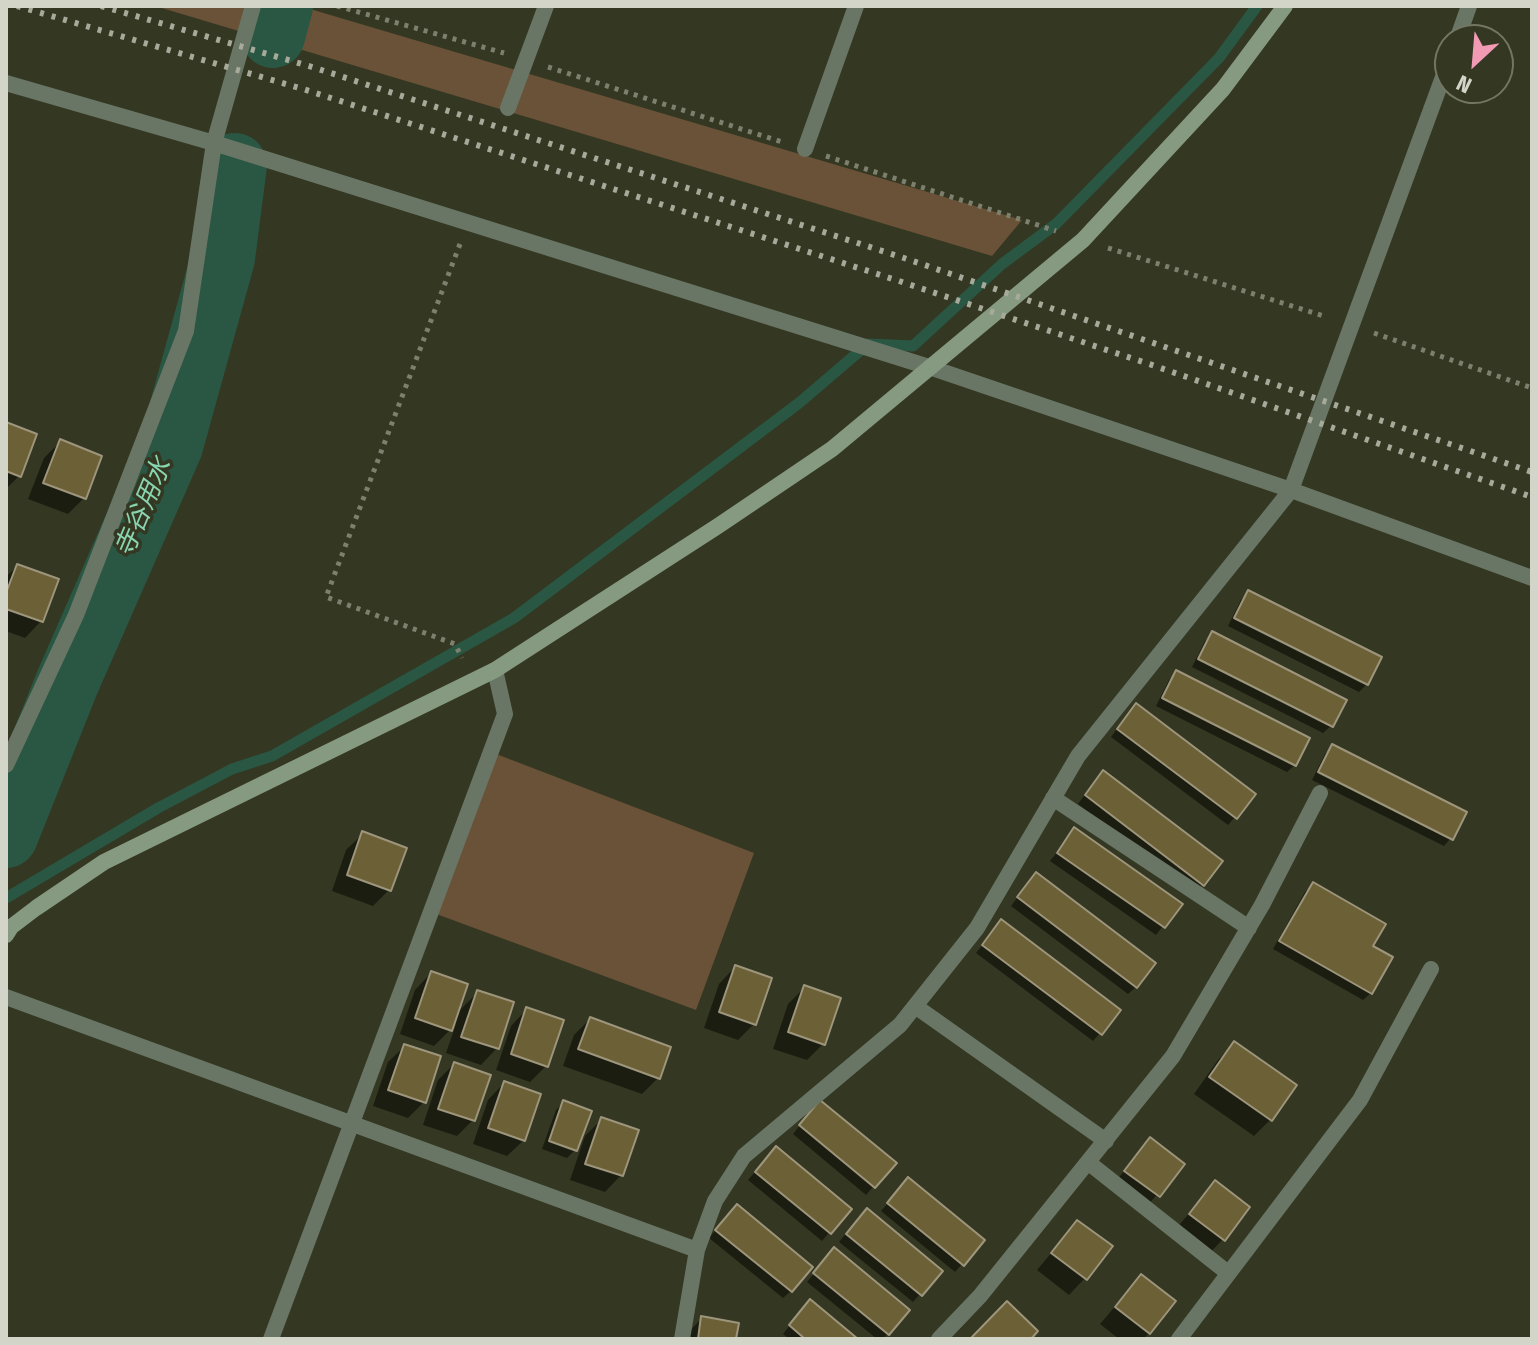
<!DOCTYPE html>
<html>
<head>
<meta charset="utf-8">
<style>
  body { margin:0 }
  #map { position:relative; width:1538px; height:1345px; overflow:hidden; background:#343721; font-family:"Fira Sans Condensed",sans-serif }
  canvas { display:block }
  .frame { position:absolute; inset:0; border:8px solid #d2d5c7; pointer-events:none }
  .north { position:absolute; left:1434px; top:24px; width:80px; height:80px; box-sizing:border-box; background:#343721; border:2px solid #737663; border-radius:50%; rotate:206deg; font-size:22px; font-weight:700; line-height:32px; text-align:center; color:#d2d5c7 }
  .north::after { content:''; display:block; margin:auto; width:28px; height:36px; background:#f09ab4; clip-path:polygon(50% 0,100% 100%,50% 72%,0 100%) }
</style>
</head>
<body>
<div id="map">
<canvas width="1538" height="1345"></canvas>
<div class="frame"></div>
<div class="north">N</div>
</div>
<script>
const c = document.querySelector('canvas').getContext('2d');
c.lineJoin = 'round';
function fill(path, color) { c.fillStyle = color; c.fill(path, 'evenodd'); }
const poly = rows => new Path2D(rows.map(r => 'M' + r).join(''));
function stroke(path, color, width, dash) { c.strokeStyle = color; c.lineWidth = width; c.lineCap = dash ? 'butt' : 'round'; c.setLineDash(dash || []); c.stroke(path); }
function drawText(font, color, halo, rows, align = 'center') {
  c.font = font + ' "Fira Sans Condensed","Noto Sans JP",sans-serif'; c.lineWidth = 7; c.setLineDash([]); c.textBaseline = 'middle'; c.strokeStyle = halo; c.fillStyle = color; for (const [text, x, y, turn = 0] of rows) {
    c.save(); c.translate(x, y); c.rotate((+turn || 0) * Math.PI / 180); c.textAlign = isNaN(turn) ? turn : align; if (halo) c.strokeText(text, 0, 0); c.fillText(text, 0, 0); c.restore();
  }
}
const green = poly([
  [155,6,300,6,1022,220,992,256],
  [491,752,754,853,696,1010,431,912]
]);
const shadow = poly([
  [6,424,19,476,6,489],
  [60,442,84,498,68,514,28,499,44,458],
  [17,566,41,621,25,638,6,631,6,577],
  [1249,592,1367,684,1359,692,1228,626,1241,600],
  [1213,634,1331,726,1323,733,1192,667,1205,641],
  [1176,673,1295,765,1287,772,1156,706,1169,680],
  [1128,714,1235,817,1228,825,1111,737],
  [1333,746,1451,838,1444,846,1312,780,1325,754],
  [1096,780,1203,884,1195,892,1078,804],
  [1075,830,1180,904,1156,935,1050,861],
  [363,834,389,890,373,906,332,891,346,850],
  [1029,882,1136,987,1128,994,1011,906],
  [1313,884,1370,946,1371,993,1363,1000,1273,949,1305,892],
  [1001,922,1100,1033,1093,1041,976,953],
  [735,967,754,1024,738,1040,704,1028,719,984],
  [431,973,456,1014,478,992,512,1004,497,1048,481,1065,446,1053,456,1024,434,1046,400,1034,415,990],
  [804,988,823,1044,807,1060,773,1049,788,1004],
  [527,1009,546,1066,530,1082,496,1070,511,1026],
  [590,1019,658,1078,642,1094,563,1066,574,1035],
  [1234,1044,1270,1120,1254,1136,1194,1094,1218,1060],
  [405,1046,424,1102,408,1118,373,1106,388,1062],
  [454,1064,473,1120,457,1136,423,1125,438,1080],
  [504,1083,524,1140,507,1156,473,1144,488,1100],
  [564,1102,589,1112,575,1150,567,1158,542,1149,556,1110],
  [812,1110,894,1163,866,1195,793,1134],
  [602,1119,636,1131,621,1175,605,1192,570,1180,585,1136],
  [1150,1140,1183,1164,1142,1212,1110,1188],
  [768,1157,849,1209,822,1241,748,1180],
  [1215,1183,1223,1239,1207,1256,1174,1231],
  [901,1188,962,1264,955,1272,881,1211],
  [729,1214,791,1291,783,1298,709,1238],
  [859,1218,940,1271,913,1302,839,1242],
  [1077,1222,1085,1278,1069,1295,1037,1270],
  [827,1258,907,1310,883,1339,877,1339,807,1282],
  [1141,1276,1149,1333,1143,1339,1119,1339,1100,1324],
  [802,1310,855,1339,789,1339,783,1334],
  [702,1318,734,1339,685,1339,686,1335]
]);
const stream = poly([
  [6,898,158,808,232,769,272,756,514,618,799,403,868,344,913,346,1002,264,1056,224,1219,58,1257,6]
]);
const river = poly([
  [273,36,281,6],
  [6,836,67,683,171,446,223,258,235,165]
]);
const building = poly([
  [6,422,37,434,21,477,6,471,6,422],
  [60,439,102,456,86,499,43,483,60,439],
  [17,564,59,579,43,622,6,609,6,593,17,564],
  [1248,590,1382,657,1368,685,1234,618,1248,590],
  [1212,631,1347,700,1333,727,1198,659,1212,631],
  [1176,670,1310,738,1296,766,1162,698,1176,670],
  [1136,703,1256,794,1237,819,1117,729,1136,703],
  [1332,744,1467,812,1453,840,1318,772,1332,744],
  [1103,770,1223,861,1204,886,1085,795,1103,770],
  [1074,827,1183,904,1165,928,1057,853,1074,827],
  [362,831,407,848,391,891,347,875,362,831],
  [1036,872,1156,963,1137,988,1017,897,1036,872],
  [1313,882,1386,924,1373,946,1393,957,1372,994,1279,941,1313,882],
  [1001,919,1121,1010,1102,1035,982,945,1001,919],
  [735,965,772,978,756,1025,719,1012,735,965],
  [431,971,468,984,452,1031,415,1018,431,971],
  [804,985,841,998,825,1045,788,1032,804,985],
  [477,990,514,1002,499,1049,461,1037,477,990],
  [526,1007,564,1020,548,1067,511,1054,526,1007],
  [590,1017,671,1047,660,1079,578,1049,590,1017],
  [1234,1041,1297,1085,1272,1121,1209,1077,1234,1041],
  [404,1044,441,1056,426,1103,388,1090,404,1044],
  [454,1062,491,1075,475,1121,438,1109,454,1062],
  [504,1081,541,1094,525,1141,488,1128,504,1081],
  [563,1100,592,1111,577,1151,549,1141,563,1100],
  [820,1100,897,1163,875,1188,799,1125,820,1100],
  [601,1117,639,1130,623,1176,585,1164,601,1117],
  [1150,1137,1185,1164,1160,1197,1124,1171,1150,1137],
  [776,1146,852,1209,831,1234,755,1172,776,1146],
  [908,1177,985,1240,964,1266,887,1203,908,1177],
  [1215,1180,1250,1207,1225,1241,1189,1214,1215,1180],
  [737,1204,813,1267,792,1292,715,1230,737,1204],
  [867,1208,943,1271,922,1296,846,1234,867,1208],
  [1077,1220,1113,1246,1087,1280,1051,1253,1077,1220],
  [834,1247,910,1310,889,1335,813,1273,834,1247],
  [1141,1274,1176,1301,1150,1334,1115,1307,1141,1274],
  [810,1299,858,1339,805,1339,789,1325,810,1299],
  [1007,1301,1038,1331,1031,1339,970,1339,1007,1301],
  [701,1316,739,1323,736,1339,698,1339,701,1316]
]);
const path = poly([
  [337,6,504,53],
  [548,67,782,142],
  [826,156,1056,231],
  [460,244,326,597,455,644,462,658],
  [1108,248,1327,317],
  [1374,333,1532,388]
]);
const street = poly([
  [1457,40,1469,6],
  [6,83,214,143,932,368,1291,490,1532,578],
  [508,108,546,6],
  [805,149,856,6],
  [6,765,76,615,186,331,214,143,253,6],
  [1053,798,1249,928],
  [6,997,697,1250],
  [915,1006,1106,1141],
  [1089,1163,1228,1273],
  [271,1339,505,714,495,670],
  [682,1339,697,1250,715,1201,744,1156,900,1025,977,928,1078,756,1291,490,1450,58],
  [939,1339,980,1296,1173,1056,1262,905,1320,793],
  [1179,1339,1360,1100,1431,969]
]);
const secondary = poly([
  [6,935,11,927,36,908,104,862,495,670,718,526,832,449,1083,240,1223,89,1285,6]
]);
const rail = poly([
  [17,6,303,89,899,281,1155,366,1532,497],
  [101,6,309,66,904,258,1532,472]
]);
const waterNames = [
  ["寺谷用水",144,508,-67]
];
fill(green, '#6a5238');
fill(shadow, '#0007');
stroke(stream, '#2a5743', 11);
stroke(river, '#2a5743', 64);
fill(building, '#6c6036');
stroke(building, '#9d957c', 2);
stroke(path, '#7d806e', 5, [4, 6]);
stroke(street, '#697666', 16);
stroke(secondary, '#869a82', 16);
stroke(rail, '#a7aa9a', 6, [4, 8]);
drawText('italic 26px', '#8ad5b1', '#343721', waterNames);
</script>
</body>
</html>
